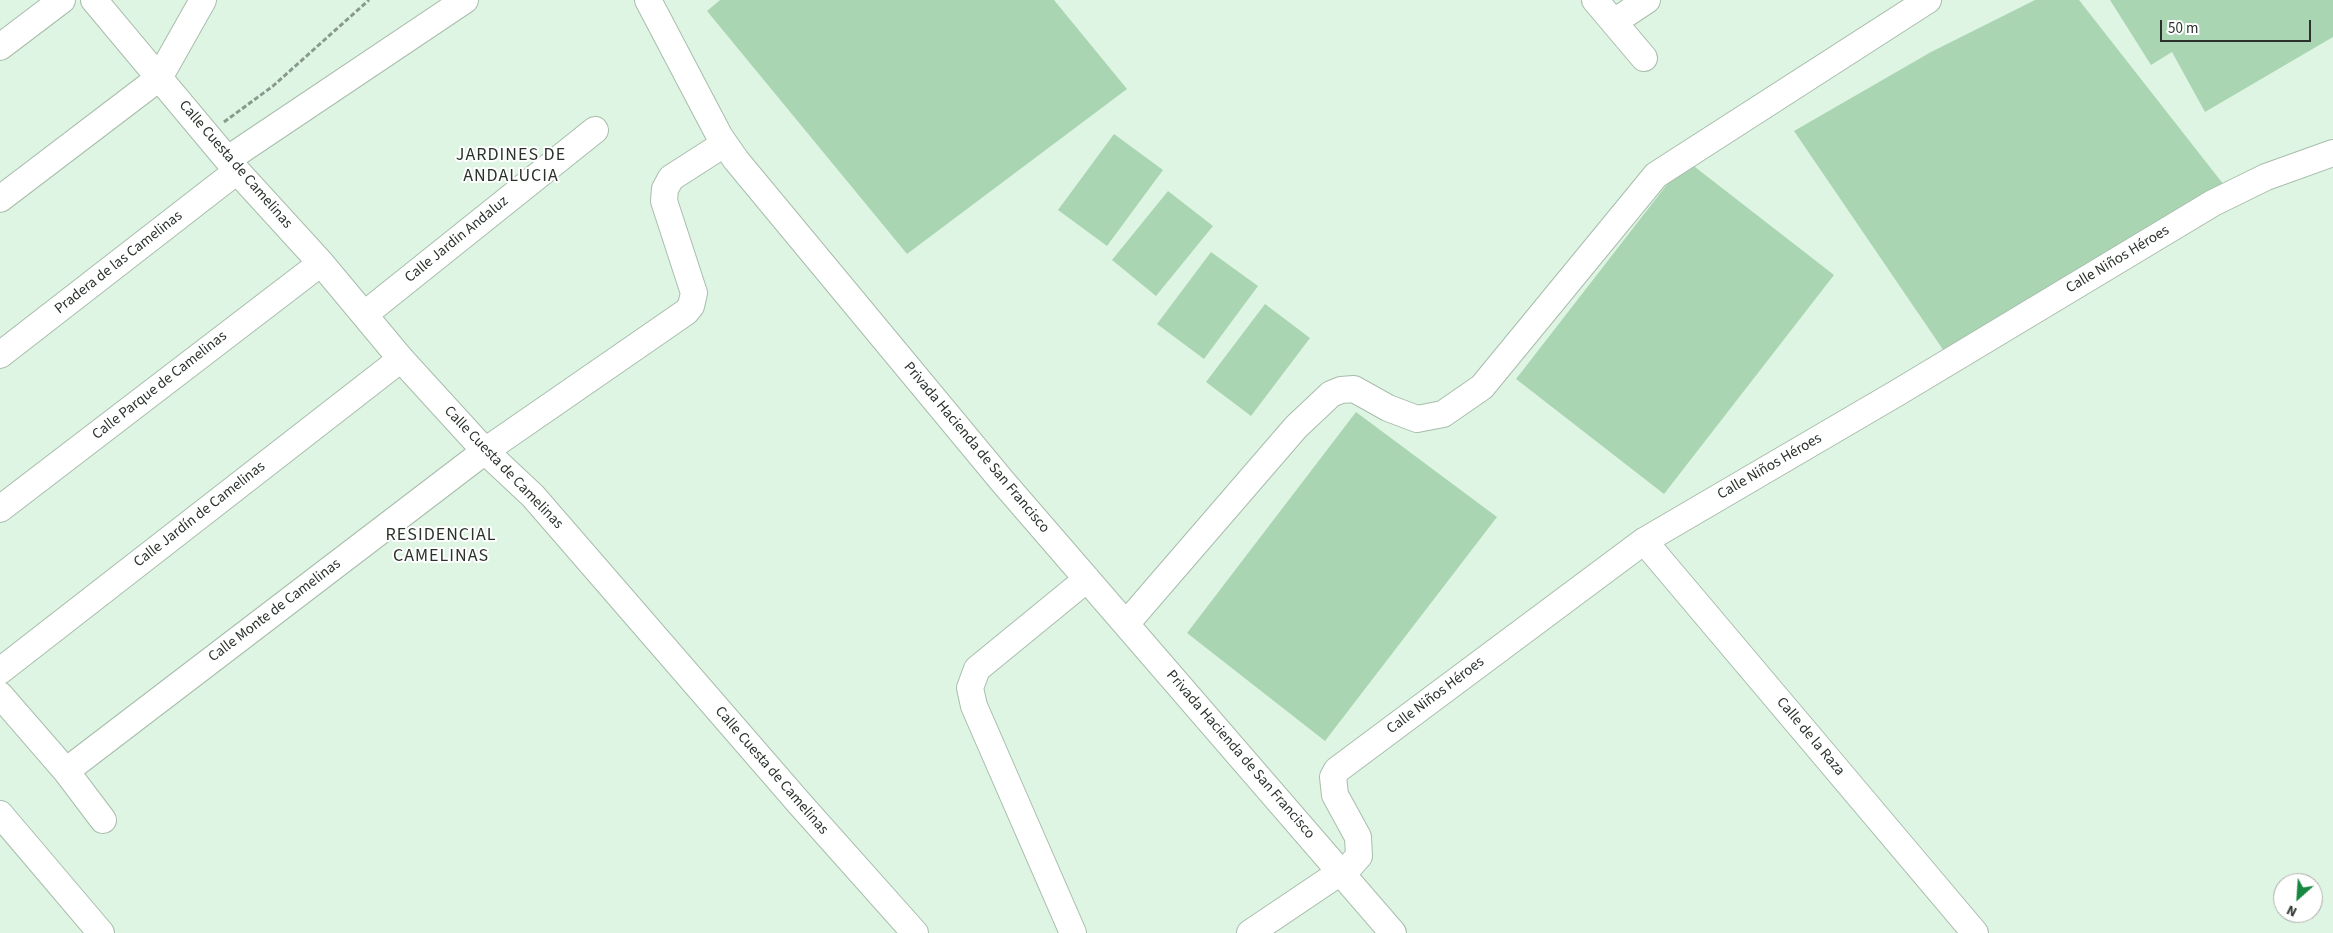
<!DOCTYPE html>
<html>
<head>
<meta charset="utf-8">
<style>
  body { margin:0 }
  #map { position:relative; width:2333px; height:933px; overflow:hidden; background:#dff5e3; font-family:"Source Sans 3",sans-serif }
  canvas { display:block }
  .north { position:absolute; left:2273px; top:873px; width:50px; height:50px; box-sizing:border-box; background:#fff; border:1px solid #aaadaa; border-radius:50%; rotate:206deg; font-size:14px; font-weight:700; line-height:20px; text-align:center; color:#2a322b }
  .north::after { content:''; display:block; margin:auto; width:18px; height:22px; background:#168841; clip-path:polygon(50% 0,100% 100%,50% 72%,0 100%) }
  .scale { position:absolute; left:2160px; top:20px; width:151px; height:22px; box-sizing:border-box; border:2px solid #2a322b; border-top:0; padding-left:6px; font-size:15px; line-height:18px; white-space:nowrap; color:#2a322b; -webkit-text-stroke:4px #fff; paint-order:stroke }
</style>
</head>
<body>
<div id="map">
<canvas width="2333" height="933"></canvas>
<div class="north">N</div>
<div class="scale">50 m</div>
</div>
<script>
const c = document.querySelector('canvas').getContext('2d');
c.lineJoin = 'round';
function fill(path, color) { c.fillStyle = color; c.fill(path, 'evenodd'); }
const poly = rows => new Path2D(rows.map(r => 'M' + r).join(''));
function stroke(path, color, width, dash) { c.strokeStyle = color; c.lineWidth = width; c.lineCap = dash ? 'butt' : 'round'; c.setLineDash(dash || []); c.stroke(path); }
function drawText(font, color, halo, rows, align = 'center') {
  c.font = font + ' "Source Sans 3",sans-serif'; c.lineWidth = 4; c.setLineDash([]); c.textBaseline = 'middle'; c.strokeStyle = halo; c.fillStyle = color; for (const [text, x, y, turn = 0] of rows) {
    c.save(); c.translate(x, y); c.rotate((+turn || 0) * Math.PI / 180); c.textAlign = isNaN(turn) ? turn : align; if (halo) c.strokeText(text, 0, 0); c.fillText(text, 0, 0); c.restore();
  }
}
const green = poly([
  [720,0,1054,0,1127,89,907,254,707,11],
  [2035,0,2079,0,2224,185,1946,354,1794,131,1931,52],
  [2110,0,2333,0,2333,37,2205,112,2172,52,2151,65],
  [1114,134,1163,170,1107,246,1058,210],
  [1686,160,1834,275,1664,494,1516,379],
  [1168,191,1213,226,1156,296,1112,260],
  [1211,252,1258,286,1204,359,1157,324],
  [1265,304,1310,338,1251,416,1206,382],
  [1356,412,1497,517,1325,741,1187,633]
]);
const path = poly([
  [224,122,273,86,369,0]
]);
const minor = poly([
  [94,0,237,171,321,263,401,359,485,451,533,496,800,804,915,933],
  [648,0,720,137,736,160,1003,482,1393,933],
  [1595,0,1644,58],
  [1614,22,1647,0],
  [0,47,62,0],
  [228,159,465,0],
  [0,199,159,78,203,0],
  [365,314,595,130],
  [0,355,237,171],
  [0,509,321,263],
  [1644,541,1975,933],
  [1126,624,1296,427,1331,394,1341,390,1354,389,1388,408,1417,419,1443,414,1482,387,1656,175,1928,0],
  [0,671,401,359],
  [0,695,66,771,103,820],
  [66,771,485,451,686,312,691,306,694,293,664,201,665,189,671,178,724,144],
  [0,814,101,933],
  [1073,933,974,706,970,688,977,669,1087,579],
  [1250,933,1351,865,1359,856,1358,837,1335,795,1333,777,1337,770,1644,541,1897,393,2213,203,2266,177,2333,153]
]);
const streetNames = [
  ["Calle Cuesta de Camelinas",235,165,49],
  ["Calle Jardin Andaluz",457,240,-39],
  ["Calle Niños Héroes",2118,260,-31],
  ["Pradera de las Camelinas",119,263,-38],
  ["Calle Parque de Camelinas",160,386,-38],
  ["Privada Hacienda de San Francisco",976,448,50],
  ["Calle Niños Héroes",1770,467,-30],
  ["Calle Cuesta de Camelinas",503,468,46],
  ["Calle Jardín de Camelinas",200,515,-38],
  ["Calle Monte de Camelinas",275,611,-37],
  ["Calle Niños Héroes",1436,696,-37],
  ["Calle de la Raza",1810,737,50],
  ["Privada Hacienda de San Francisco",1240,755,49],
  ["Calle Cuesta de Camelinas",771,771,49]
];
const quarterNames = [
  ["JARDINES DE",511,156],
  ["ANDALUCIA",511,177],
  ["RESIDENCIAL",441,536],
  ["CAMELINAS",441,557]
];
fill(green, '#aad5b2');
stroke(minor, '#a8bdac', 28);
stroke(path, '#89998c', 3, [5, 2.5]);
stroke(minor, '#fff', 26);
drawText('15px', '#2a322b', '#fff', streetNames);
c.letterSpacing = '1px';
drawText('18px', '#2a322b', '#fff', quarterNames);
c.letterSpacing = '0px';
</script>
</body>
</html>
